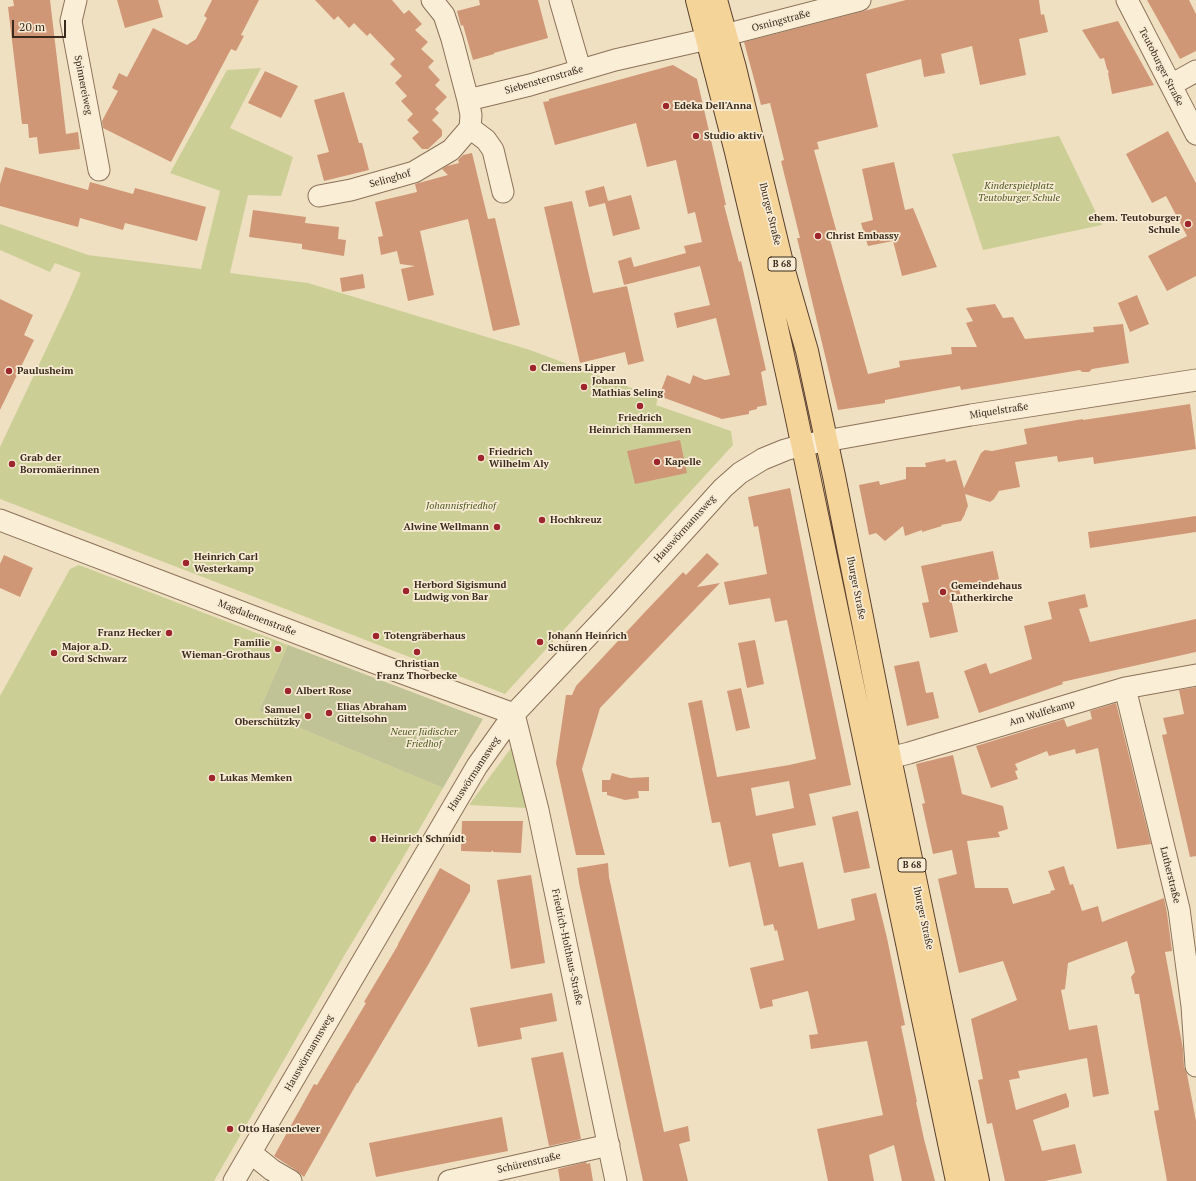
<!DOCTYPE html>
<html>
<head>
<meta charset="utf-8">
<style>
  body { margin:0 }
  #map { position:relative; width:1196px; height:1181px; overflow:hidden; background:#f0e0c2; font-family:"PT Serif",serif }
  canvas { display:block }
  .scale { position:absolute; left:12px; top:20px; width:54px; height:18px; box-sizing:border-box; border:2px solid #3a2a1d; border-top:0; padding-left:5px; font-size:12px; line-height:14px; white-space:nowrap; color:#3a2a1d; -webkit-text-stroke:3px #f7ebd3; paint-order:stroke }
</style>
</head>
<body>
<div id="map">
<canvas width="1196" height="1181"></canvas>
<div class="scale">20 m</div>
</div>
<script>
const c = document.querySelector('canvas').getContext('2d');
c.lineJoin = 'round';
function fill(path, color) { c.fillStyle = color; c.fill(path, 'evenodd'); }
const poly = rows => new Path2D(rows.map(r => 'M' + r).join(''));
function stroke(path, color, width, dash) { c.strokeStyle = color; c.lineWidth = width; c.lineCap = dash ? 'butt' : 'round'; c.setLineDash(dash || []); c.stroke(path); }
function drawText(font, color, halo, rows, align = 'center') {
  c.font = font + ' "PT Serif",serif'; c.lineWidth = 3.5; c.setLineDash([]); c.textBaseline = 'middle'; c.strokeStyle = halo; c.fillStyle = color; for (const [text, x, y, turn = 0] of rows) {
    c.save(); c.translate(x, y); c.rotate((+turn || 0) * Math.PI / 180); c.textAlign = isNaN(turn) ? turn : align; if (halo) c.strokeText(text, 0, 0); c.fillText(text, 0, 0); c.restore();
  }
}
const green = poly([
  [261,68,230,128,293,157,281,196,248,195,230,273,308,283,530,350,658,398,656,405,731,431,733,445,505,694,195,574,0,499,0,447,68,303,81,273,55,263,50,272,0,250,0,224,88,255,201,269,220,191,170,173,227,70],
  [1059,136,1102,225,983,250,952,154],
  [79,565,288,645,259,711,443,788,400,863,344,956,214,1181,0,1181,0,696,70,569],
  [514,744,527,808,469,805]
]);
const cemetery = poly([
  [288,645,483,719,443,788,259,711]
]);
const building = poly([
  [13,0,50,0,66,134,78,132,80,149,39,154,37,137,29,138,28,124,22,124,8,7,14,6],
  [117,0,158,0,163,17,125,28],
  [212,0,259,0,241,35,244,36,236,51,231,49,171,162,103,128,102,121,118,91,112,88,119,73,127,77,153,28,187,45,196,39,207,18,204,16],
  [315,0,392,0,404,14,409,10,422,24,415,30,428,42,421,49,434,61,428,67,440,80,435,85,447,97,435,109,439,113,432,120,442,130,442,136,428,149,422,149,412,138,419,132,407,120,413,114,401,101,407,96,395,83,402,76,390,64,395,59,370,33,367,36,354,23,349,28,338,16,334,20],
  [479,0,538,0,548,38,494,53,494,54,473,60,463,25,461,26,457,11,480,5],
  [906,0,1039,0,1041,15,1044,14,1048,32,1019,39,1026,75,980,85,972,46,941,54,945,73,924,77,921,59,866,74,878,127,817,142,819,149,814,150,837,233,829,236,868,374,900,367,899,361,952,354,951,347,977,347,966,323,973,321,966,308,995,304,1003,318,1013,317,1025,339,1094,332,1093,327,1123,324,1129,363,1092,369,1089,372,1082,372,1080,370,961,390,960,386,885,400,885,403,838,410,797,238,800,238,781,161,784,160,770,103,761,105,744,42],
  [1147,0,1189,0,1196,14,1196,51,1180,59],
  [1118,21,1154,85,1112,94,1108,73,1109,72,1107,69,1104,58,1100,59,1082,30],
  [673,65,697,79,726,205,724,205,739,262,741,261,766,370,761,372,767,405,757,407,757,409,749,411,749,414,722,419,659,396,667,375,690,384,693,375,705,380,730,375,716,318,677,328,674,313,710,305,700,266,624,285,618,261,631,257,634,267,686,253,684,246,702,242,695,212,688,214,676,160,647,167,636,123,555,145,543,102,549,101,549,99],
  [265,71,298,86,281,118,248,103],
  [344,92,359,143,362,143,369,170,324,181,317,155,329,152,314,100],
  [1168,131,1196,183,1196,276,1167,291,1148,256,1187,236,1166,196,1152,203,1126,154],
  [472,153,488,219,495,218,520,325,493,331,468,219,420,231,434,295,408,301,401,269,415,266,400,264,397,251,381,255,378,237,383,236,375,202,417,192,415,184,448,175,442,169,447,166,459,163,458,160,463,155],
  [894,162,905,210,913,208,937,267,902,276,893,241,868,246,861,223,873,220,862,169],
  [5,167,88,190,90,182,133,194,135,188,206,207,197,241,125,223,123,230,80,218,78,227,0,206,0,184],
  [604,186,608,201,631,195,640,229,613,236,605,203,589,207,585,191],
  [572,201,593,293,627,286,644,361,628,365,625,352,580,363,544,207],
  [253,210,306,217,305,223,339,227,338,239,346,240,344,256,302,249,302,244,249,237],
  [363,274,365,288,342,292,340,278],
  [1137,295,1149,324,1130,332,1118,303],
  [0,299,33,315,24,335,34,340,0,410],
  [1190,404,1196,449,1094,464,1093,457,1058,462,1057,456,1015,462,1020,487,999,491,994,499,990,502,965,494,968,506,965,513,965,514,961,521,941,525,942,526,922,532,922,530,905,536,903,526,885,541,876,533,869,535,859,485,879,481,880,485,906,479,906,467,926,467,925,463,945,459,946,462,956,460,964,488,981,453,985,450,992,451,1027,444,1024,429,1083,419,1083,420],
  [680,440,687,473,635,484,627,451],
  [790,488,815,614,851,785,809,794,816,825,772,834,779,867,803,862,818,929,855,920,851,899,876,893,887,938,905,1025,901,1026,917,1102,916,1102,924,1139,935,1181,902,1181,894,1145,869,1155,874,1181,828,1181,817,1129,883,1115,867,1041,811,1049,809,1035,818,1034,808,991,772,1000,773,1006,760,1009,750,968,784,960,777,930,775,931,773,924,764,926,750,862,729,867,720,822,712,823,688,703,702,700,717,777,789,765,816,759,787,620,775,622,770,598,729,605,724,582,767,574,758,526,754,527,748,497],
  [789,781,794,808,756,816,751,788],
  [1196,516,1196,532,1090,548,1088,532],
  [993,551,999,579,959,588,961,597,951,599,958,632,930,638,922,603,929,602,921,566],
  [707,553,719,564,697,587,720,583,600,708,582,769,605,855,576,855,556,763,566,695,572,695,576,686,644,613,683,572,686,575],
  [4,555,33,568,20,597,0,588,0,564],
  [1085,594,1088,607,1079,609,1090,642,1196,619,1196,652,1062,682,1063,684,979,713,964,671,986,663,990,674,1032,659,1024,626,1052,619,1048,602],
  [755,640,764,684,747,688,738,643],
  [919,661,926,693,933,692,939,718,907,726,894,666],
  [1196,687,1196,856,1190,857,1162,735,1167,734,1163,718,1184,714,1179,690],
  [741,688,750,728,736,731,727,691],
  [1116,703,1151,844,1117,849,1098,748,1076,754,1075,749,1049,756,1047,751,1015,764,1018,770,1015,771,1018,779,991,788,976,746,1064,719,1067,727,1092,719,1090,711],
  [953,755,962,794,1003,806,1008,829,998,832,1000,837,967,841,975,888,1008,888,1013,904,1051,893,1050,891,1055,890,1048,871,1064,866,1070,885,1073,884,1082,911,1098,906,1102,922,1164,898,1167,913,1172,951,1165,952,1183,1049,1184,1067,1187,1074,1196,1121,1196,1181,1167,1181,1154,1111,1159,1110,1139,994,1135,994,1131,977,1135,972,1127,941,1068,963,1065,989,1061,990,1069,1030,1097,1025,1109,1094,1093,1097,1087,1058,1018,1071,1020,1078,1009,1080,1016,1110,1066,1093,1069,1102,1069,1107,1033,1120,1042,1151,1075,1144,1082,1173,1045,1181,1005,1181,992,1123,987,1124,978,1080,983,1079,971,1019,1017,1000,1003,961,959,973,938,879,957,874,952,850,933,854,922,804,925,803,916,764],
  [612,773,630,778,649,777,649,791,638,791,639,798,625,800,607,795,607,792,602,792,602,780,610,780],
  [858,811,870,868,844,873,832,817],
  [462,821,523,821,521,853,493,852,493,850,491,852,461,851],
  [608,863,609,877,664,1132,688,1126,690,1141,679,1144,688,1181,643,1181,579,883,577,868],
  [440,868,470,885,470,891,428,965,358,1083,357,1083,304,1177,297,1171,274,1156,314,1084,317,1085,366,1003,364,1002,398,945,398,944],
  [531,875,545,963,511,969,497,880],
  [552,993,557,1021,520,1028,522,1039,478,1047,470,1008],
  [563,1052,581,1139,549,1146,531,1058],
  [502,1117,508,1151,376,1177,369,1143],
  [586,1162,587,1164,590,1163,593,1181,560,1181,558,1169]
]);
const minor = poly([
  [76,0,71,21,99,170],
  [432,0,444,15,452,39,468,100,530,85,615,60,725,35,860,0],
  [560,0,580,69],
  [1127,0,1196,134],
  [1171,85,1196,71],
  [470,128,486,140,493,150,503,192],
  [319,196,351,190,414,172,451,150,470,128,471,115,468,100],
  [0,520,391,669,514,714],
  [1125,688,1179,909,1192,1006,1196,1066],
  [514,714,538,810,616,1181],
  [890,758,909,753,1125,688,1196,675],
  [251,1153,272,1170,291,1181],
  [234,1181,477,766,514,714,617,605,723,488,740,473,763,459,785,450,803,445,971,415,1196,380],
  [449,1181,609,1145]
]);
const major = poly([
  [697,0,736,152,769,292,794,405,957,1181],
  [716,0,735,68,784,271,807,351,834,476,890,758,978,1181]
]);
const markers = [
  [666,106,4,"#9d252c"],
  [696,136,4,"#9d252c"],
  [1188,224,4,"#9d252c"],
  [818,236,4,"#9d252c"],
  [533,368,4,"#9d252c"],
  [9,371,4,"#9d252c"],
  [584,387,4,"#9d252c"],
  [640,406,4,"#9d252c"],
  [481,458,4,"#9d252c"],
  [657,462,4,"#9d252c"],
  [12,464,4,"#9d252c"],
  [542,520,4,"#9d252c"],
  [497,527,4,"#9d252c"],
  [186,563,4,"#9d252c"],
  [406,591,4,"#9d252c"],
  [943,592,4,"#9d252c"],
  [169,633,4,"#9d252c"],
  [376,636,4,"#9d252c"],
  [540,642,4,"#9d252c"],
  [278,649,4,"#9d252c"],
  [417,652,4,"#9d252c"],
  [54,653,4,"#9d252c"],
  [288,691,4,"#9d252c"],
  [329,713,4,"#9d252c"],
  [308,716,4,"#9d252c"],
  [212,778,4,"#9d252c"],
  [373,839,4,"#9d252c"],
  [230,1129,4,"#9d252c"]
];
const shields = [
  [782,264,28],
  [912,865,28]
];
const shieldNames = [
  ["B 68",782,264],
  ["B 68",912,865]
];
const streetNames = [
  ["Osningstraße",781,21,-15],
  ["Teutoburger Straße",1161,67,63],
  ["Siebensternstraße",544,80,-16],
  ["Spinnereiweg",83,85,79],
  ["Selinghof",390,179,-16],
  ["Iburger Straße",770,214,76],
  ["Miquelstraße",999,411,-9],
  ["Hauswörmannsweg",685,529,-48],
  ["Iburger Straße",856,588,79],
  ["Magdalenenstraße",257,618,21],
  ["Am Wulfekamp",1042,713,-17],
  ["Hauswörmannsweg",474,774,-57],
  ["Lutherstraße",1170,875,76],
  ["Iburger Straße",923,918,78],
  ["Friedrich-Holthaus-Straße",567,947,78],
  ["Hauswörmannsweg",309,1053,-60],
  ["Schürenstraße",529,1163,-13]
];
const poiNames = [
  ["Edeka Dell'Anna",674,106],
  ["Studio aktiv",704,136],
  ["ehem. Teutoburger",1180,218,"right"],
  ["Schule",1180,230,"right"],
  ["Christ Embassy",826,236],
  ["Clemens Lipper",541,368],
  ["Paulusheim",17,371],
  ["Johann",592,381],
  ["Mathias Seling",592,393],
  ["Friedrich",640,418,"center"],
  ["Heinrich Hammersen",640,430,"center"],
  ["Friedrich",489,452],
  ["Wilhelm Aly",489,464],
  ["Grab der",20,458],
  ["Borromäerinnen",20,470],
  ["Kapelle",665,462],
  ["Hochkreuz",550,520],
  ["Alwine Wellmann",489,527,"right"],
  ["Heinrich Carl",194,557],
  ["Westerkamp",194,569],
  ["Herbord Sigismund",414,585],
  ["Ludwig von Bar",414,597],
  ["Gemeindehaus",951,586],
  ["Lutherkirche",951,598],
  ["Franz Hecker",161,633,"right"],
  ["Totengräberhaus",384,636],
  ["Johann Heinrich",548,636],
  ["Schüren",548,648],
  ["Familie",270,643,"right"],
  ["Wieman-Grothaus",270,655,"right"],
  ["Major a.D.",62,647],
  ["Cord Schwarz",62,659],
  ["Christian",417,664,"center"],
  ["Franz Thorbecke",417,676,"center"],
  ["Albert Rose",296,691],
  ["Elias Abraham",337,707],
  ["Gittelsohn",337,719],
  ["Samuel",300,710,"right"],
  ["Oberschützky",300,722,"right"],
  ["Lukas Memken",220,778],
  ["Heinrich Schmidt",381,839],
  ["Otto Hasenclever",238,1129]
];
const parkNames = [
  ["Kinderspielplatz",1019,186],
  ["Teutoburger Schule",1019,198],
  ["Johannisfriedhof",461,506],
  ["Neuer Jüdischer",424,732],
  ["Friedhof",424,744]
];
fill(green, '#cbcf96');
fill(cemetery, '#c0c395');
fill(building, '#d09777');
stroke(minor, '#8b7158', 23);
stroke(major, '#593f2d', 24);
stroke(minor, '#faeed6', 21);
stroke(major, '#f5d499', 22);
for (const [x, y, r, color] of markers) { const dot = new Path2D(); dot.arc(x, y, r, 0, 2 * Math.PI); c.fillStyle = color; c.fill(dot); stroke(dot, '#f7ebd3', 1.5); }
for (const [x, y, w] of shields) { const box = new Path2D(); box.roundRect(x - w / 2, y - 7, w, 14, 3); c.fillStyle = '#f7ebd3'; c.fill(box); stroke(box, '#3a2a1d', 1); }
drawText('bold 9px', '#3a2a1d', null, shieldNames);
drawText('10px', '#3a2a1d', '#f7ebd3', streetNames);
drawText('bold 10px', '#3a2a1d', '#f7ebd3', poiNames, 'left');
drawText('italic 10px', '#4d5823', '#f7ebd3', parkNames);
</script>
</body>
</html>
